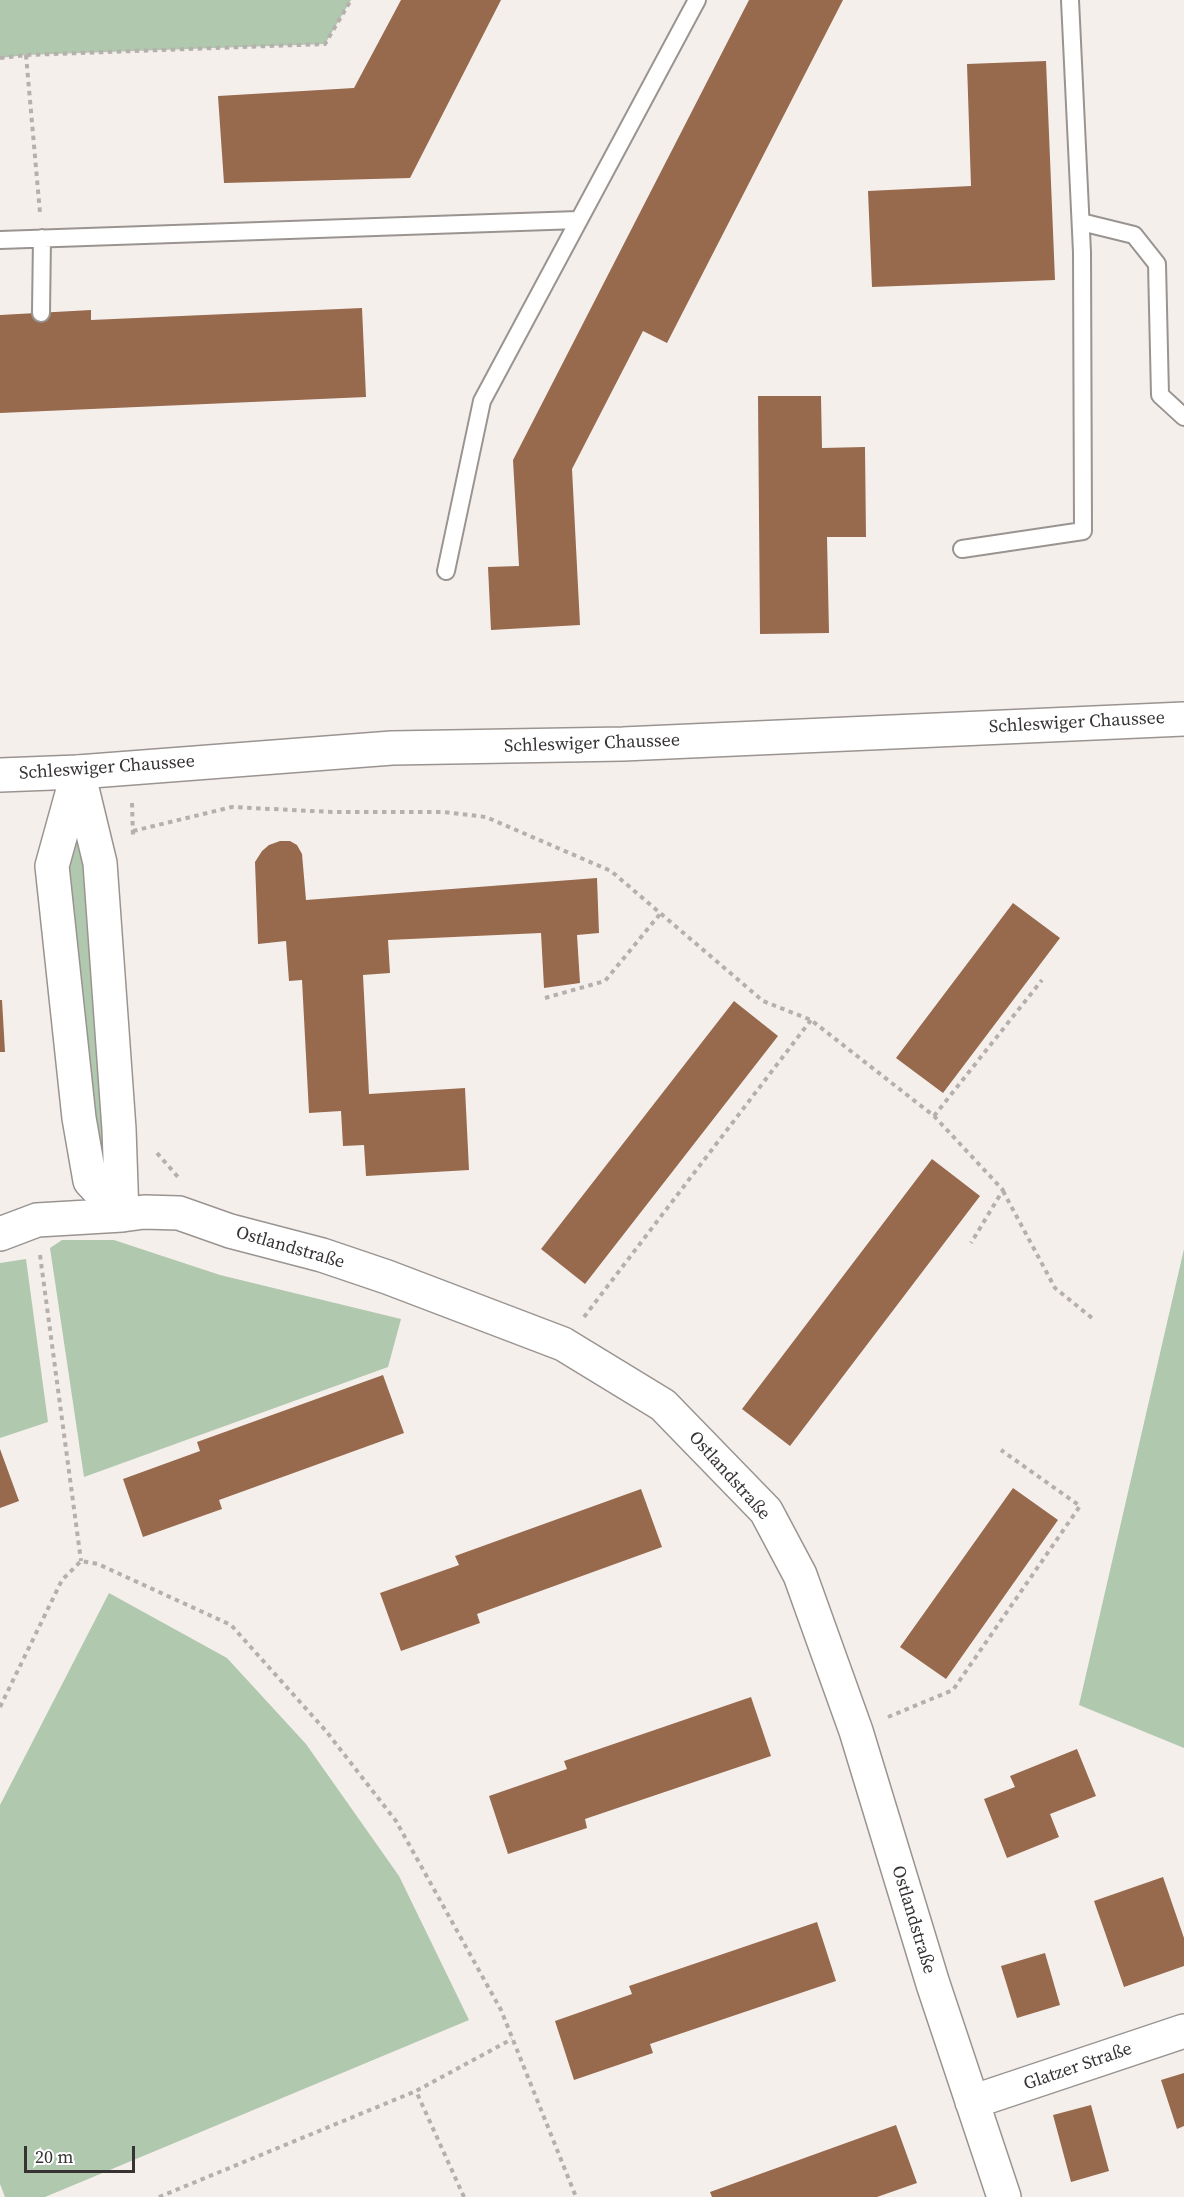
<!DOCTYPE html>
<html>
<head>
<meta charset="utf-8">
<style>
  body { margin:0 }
  #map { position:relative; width:1184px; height:2197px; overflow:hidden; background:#f5efec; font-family:"Source Serif 4",serif }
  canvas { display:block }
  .scale { position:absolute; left:24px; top:2146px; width:111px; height:27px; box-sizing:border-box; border:3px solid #363332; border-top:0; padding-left:8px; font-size:18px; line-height:21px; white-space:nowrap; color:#363332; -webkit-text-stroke:4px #fff; paint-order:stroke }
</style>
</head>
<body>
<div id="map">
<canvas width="1184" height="2197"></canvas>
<div class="scale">20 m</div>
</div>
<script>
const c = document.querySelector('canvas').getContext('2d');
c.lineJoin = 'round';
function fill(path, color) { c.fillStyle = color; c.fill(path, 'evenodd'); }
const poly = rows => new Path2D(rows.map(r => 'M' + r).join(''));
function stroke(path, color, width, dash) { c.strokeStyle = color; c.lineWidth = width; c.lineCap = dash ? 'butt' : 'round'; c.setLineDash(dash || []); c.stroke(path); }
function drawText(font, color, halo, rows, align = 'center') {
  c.font = font + ' "Source Serif 4",serif'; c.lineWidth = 6; c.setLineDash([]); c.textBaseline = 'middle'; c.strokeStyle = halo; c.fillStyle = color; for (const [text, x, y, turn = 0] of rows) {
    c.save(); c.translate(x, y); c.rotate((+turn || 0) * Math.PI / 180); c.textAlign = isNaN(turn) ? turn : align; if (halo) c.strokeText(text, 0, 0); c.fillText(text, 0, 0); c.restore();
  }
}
const green = poly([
  [0,0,351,0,325,44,26,55,0,58],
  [76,781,122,1215,89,1177,53,871],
  [62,1240,114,1240,220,1275,401,1319,388,1367,84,1477,50,1248],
  [1184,1249,1184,1748,1079,1705],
  [26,1259,48,1422,0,1438,0,1263],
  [109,1593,227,1658,306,1744,399,1876,469,2020,45,2197,5,2197,0,2184,0,1805]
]);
const building = poly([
  [401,0,501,0,410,178,224,183,218,96,354,88],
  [749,0,843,0,667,343,643,331,572,469,580,625,491,630,488,567,519,566,513,460],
  [1046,61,1055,280,872,287,868,191,971,186,967,64],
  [362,308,366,397,0,413,0,315,91,310,91,320],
  [758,396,821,396,822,448,865,447,866,537,827,537,829,633,760,634],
  [280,841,290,841,297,845,302,854,306,900,597,878,599,933,577,935,580,983,544,988,541,933,388,940,390,973,363,975,369,1094,465,1088,469,1170,366,1176,364,1145,343,1146,341,1111,309,1113,302,980,289,981,286,941,258,944,255,862,262,851,269,845],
  [1013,903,1060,938,943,1093,896,1058],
  [0,1000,2,1000,5,1052,0,1052],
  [734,1001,778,1036,585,1284,541,1249],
  [932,1159,980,1196,790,1446,742,1409],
  [383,1375,404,1433,219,1500,222,1509,143,1537,123,1479,200,1451,197,1442],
  [0,1449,19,1501,0,1508],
  [1013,1488,1058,1520,946,1679,900,1647],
  [641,1489,662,1547,477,1614,480,1623,401,1651,380,1593,459,1565,455,1556],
  [751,1697,771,1756,585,1819,587,1828,508,1854,489,1796,567,1769,564,1761],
  [1077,1749,1096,1796,1050,1814,1059,1837,1007,1858,984,1799,1015,1787,1010,1776],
  [1163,1877,1184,1938,1184,1966,1124,1987,1094,1901],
  [817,1922,836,1981,650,2044,653,2053,574,2080,555,2021,632,1994,629,1986],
  [1045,1953,1060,2005,1017,2018,1001,1966],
  [1184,2073,1184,2126,1177,2129,1161,2080],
  [1091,2105,1109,2171,1071,2182,1053,2115],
  [896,2125,917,2183,877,2197,712,2197,710,2192]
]);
const path = poly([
  [26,55,40,213],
  [0,58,26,55,325,44,351,0],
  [132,803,133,838],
  [133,831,232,807,332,812,444,812,486,817,611,871,763,1001,811,1020,934,1116,1003,1190,971,1243],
  [545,998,605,981,660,914],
  [934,1116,1042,980],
  [157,1153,178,1177],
  [1003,1191,1055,1288,1092,1318],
  [40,1255,81,1561],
  [584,1317,811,1020],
  [0,1707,62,1580,81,1561,98,1564,231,1625,326,1731,396,1821,501,2010,576,2197],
  [888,1717,953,1690,1080,1506,1001,1450],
  [159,2197,416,2091],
  [464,2197,416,2091,512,2039]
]);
const service = poly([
  [1081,222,1134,235,1157,264,1160,395,1184,417],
  [0,240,578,220],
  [41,313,42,238],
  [962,549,1083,531,1082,252,1070,0],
  [446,571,482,401,697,0]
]);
const minor = poly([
  [78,772,52,866,79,1118,90,1181,122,1215],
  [79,776,100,863,119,1129,122,1215],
  [0,1234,37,1220,122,1215,144,1212,179,1213,230,1231,322,1255,387,1277,563,1344,663,1405,766,1511,800,1575,856,1731,933,1984,1004,2197],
  [972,2102,1184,2031]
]);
const secondary = poly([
  [0,775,78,772,392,748,623,744,1184,719]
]);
const streetNames = [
  ["Schleswiger Chaussee",1077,723,-3],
  ["Schleswiger Chaussee",592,744,-2],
  ["Schleswiger Chaussee",107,768,-4],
  ["Ostlandstraße",290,1248,16],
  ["Ostlandstraße",729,1476,48],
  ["Ostlandstraße",913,1920,73],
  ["Glatzer Straße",1078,2067,-19]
];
fill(green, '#b0c8ad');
fill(building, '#97694d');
stroke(service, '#9a9491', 20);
stroke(minor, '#9a9491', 36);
stroke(secondary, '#9a9491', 36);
stroke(path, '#b5b0ae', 4, [4.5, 4.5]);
stroke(service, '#fff', 16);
stroke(minor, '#fff', 33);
stroke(secondary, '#fff', 33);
drawText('18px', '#363332', '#fff', streetNames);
</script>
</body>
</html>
